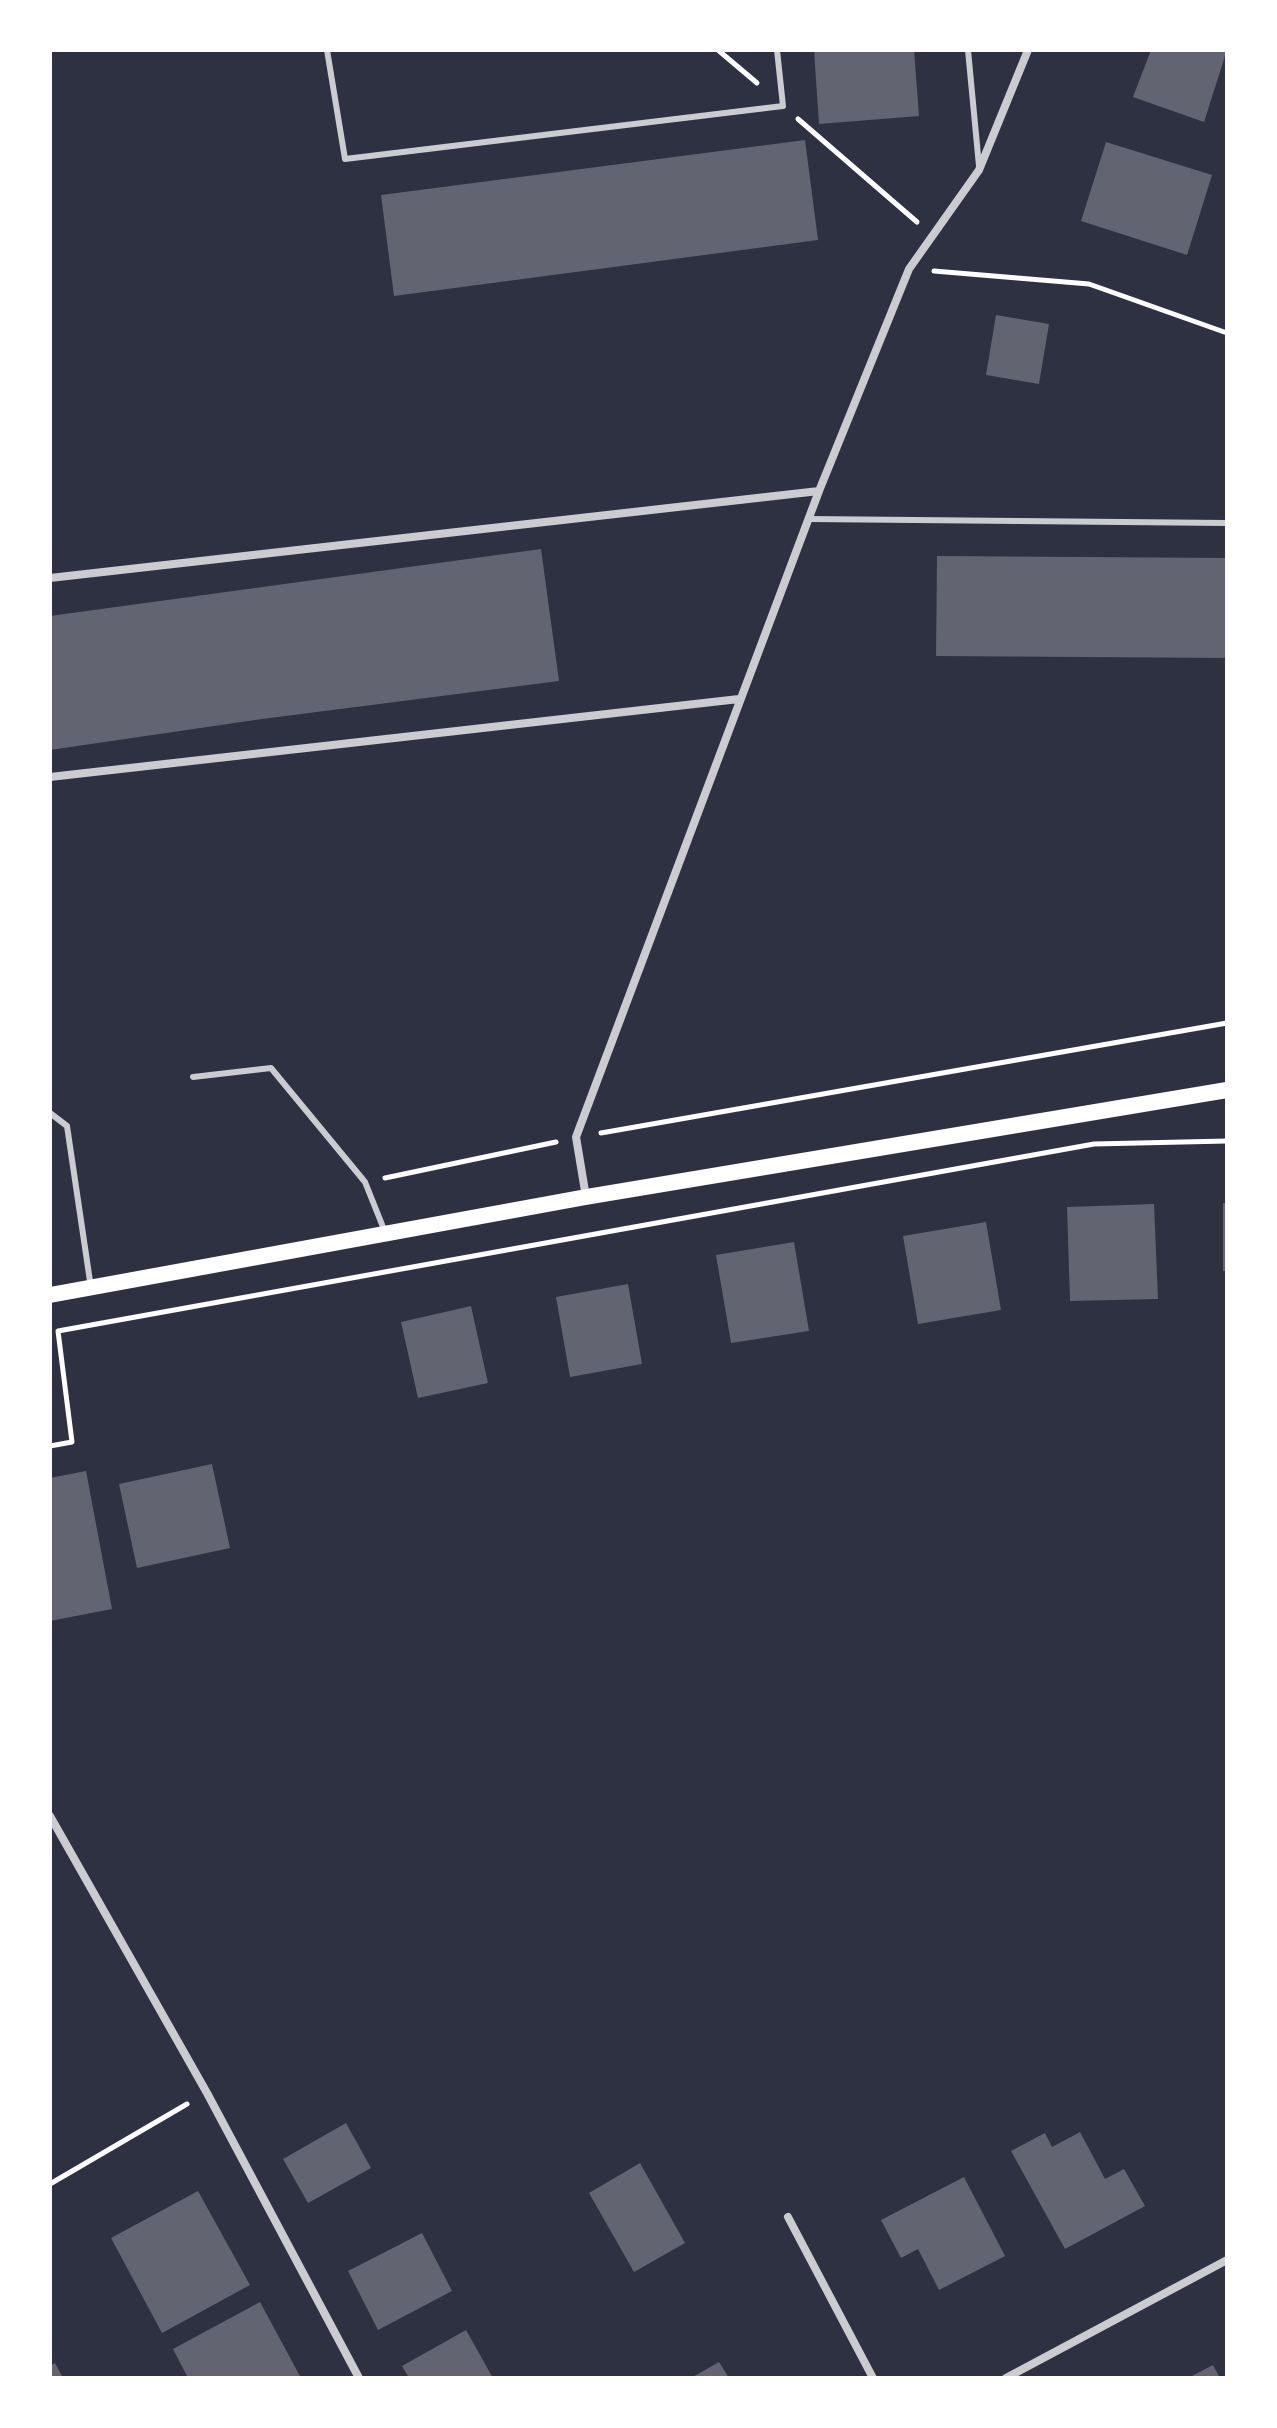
<!DOCTYPE html>
<html>
<head>
<meta charset="utf-8">
<style>
  body { margin:0 }
  #map { position:relative; width:1277px; height:2428px; overflow:hidden; background:#2d3142; font-family:"IBM Plex Sans",sans-serif }
  canvas { display:block }
  .frame { position:absolute; inset:0; border:52px solid #fff; pointer-events:none }
</style>
</head>
<body>
<div id="map">
<canvas width="1277" height="2428"></canvas>
<div class="frame"></div>
</div>
<script>
const c = document.querySelector('canvas').getContext('2d');
c.lineJoin = 'round';
function fill(path, color) { c.fillStyle = color; c.fill(path, 'evenodd'); }
const poly = rows => new Path2D(rows.map(r => 'M' + r).join(''));
function stroke(path, color, width, dash) { c.strokeStyle = color; c.lineWidth = width; c.lineCap = dash ? 'butt' : 'round'; c.setLineDash(dash || []); c.stroke(path); }
const building = poly([
  [814,50,914,50,919,116,819,124],
  [1151,50,1227,50,1204,122,1133,97],
  [805,140,818,240,394,296,381,195],
  [1106,142,1212,175,1187,255,1081,221],
  [996,315,1049,324,1039,384,986,375],
  [541,549,559,681,262,719,50,750,50,616],
  [937,556,1227,558,1227,658,936,656],
  [1223,1203,1227,1203,1227,1271,1223,1271],
  [1154,1204,1158,1299,1070,1301,1067,1207],
  [986,1222,1001,1310,918,1324,903,1236],
  [794,1242,809,1331,731,1343,716,1255],
  [628,1284,642,1364,570,1377,556,1297],
  [471,1306,488,1383,418,1398,401,1322],
  [212,1464,230,1548,137,1568,119,1484],
  [86,1471,112,1609,50,1621,50,1478],
  [346,2123,371,2168,308,2203,283,2159],
  [1080,2132,1105,2179,1124,2169,1145,2206,1065,2249,1011,2151,1045,2133,1052,2147],
  [640,2163,685,2243,634,2272,589,2193],
  [964,2177,1005,2256,939,2290,918,2249,901,2258,881,2220],
  [198,2191,250,2285,162,2333,111,2238],
  [422,2233,452,2291,378,2330,348,2271],
  [260,2302,301,2378,188,2378,173,2349],
  [466,2330,493,2378,409,2378,402,2366],
  [719,2362,729,2378,691,2378],
  [55,2363,63,2378,50,2378,50,2366],
  [1213,2365,1220,2378,1188,2378]
]);
const path = poly([
  [718,50,757,83],
  [798,119,917,222],
  [934,271,1089,284,1227,333],
  [601,1133,1227,1023],
  [385,1178,556,1142],
  [50,1446,72,1442,58,1331,1094,1144,1227,1141],
  [50,2184,187,2104]
]);
const service = poly([
  [327,50,345,159,783,106,777,50],
  [968,50,979,166],
  [809,519,1227,523],
  [193,1077,271,1068,365,1182,385,1232],
  [50,1113,67,1126,91,1288]
]);
const minor = poly([
  [50,578,819,491],
  [50,777,739,699],
  [586,1197,576,1137,819,491,909,269,979,170,1028,50],
  [50,1816,207,2093,359,2378],
  [788,2217,873,2378],
  [1006,2378,1227,2260]
]);
const secondary = poly([
  [50,1295,586,1197,1227,1090]
]);
fill(building, '#626471');
stroke(path, '#fff', 5);
stroke(service, '#caccd0', 6);
stroke(minor, '#caccd0', 8);
stroke(secondary, '#fff', 16);
</script>
</body>
</html>
